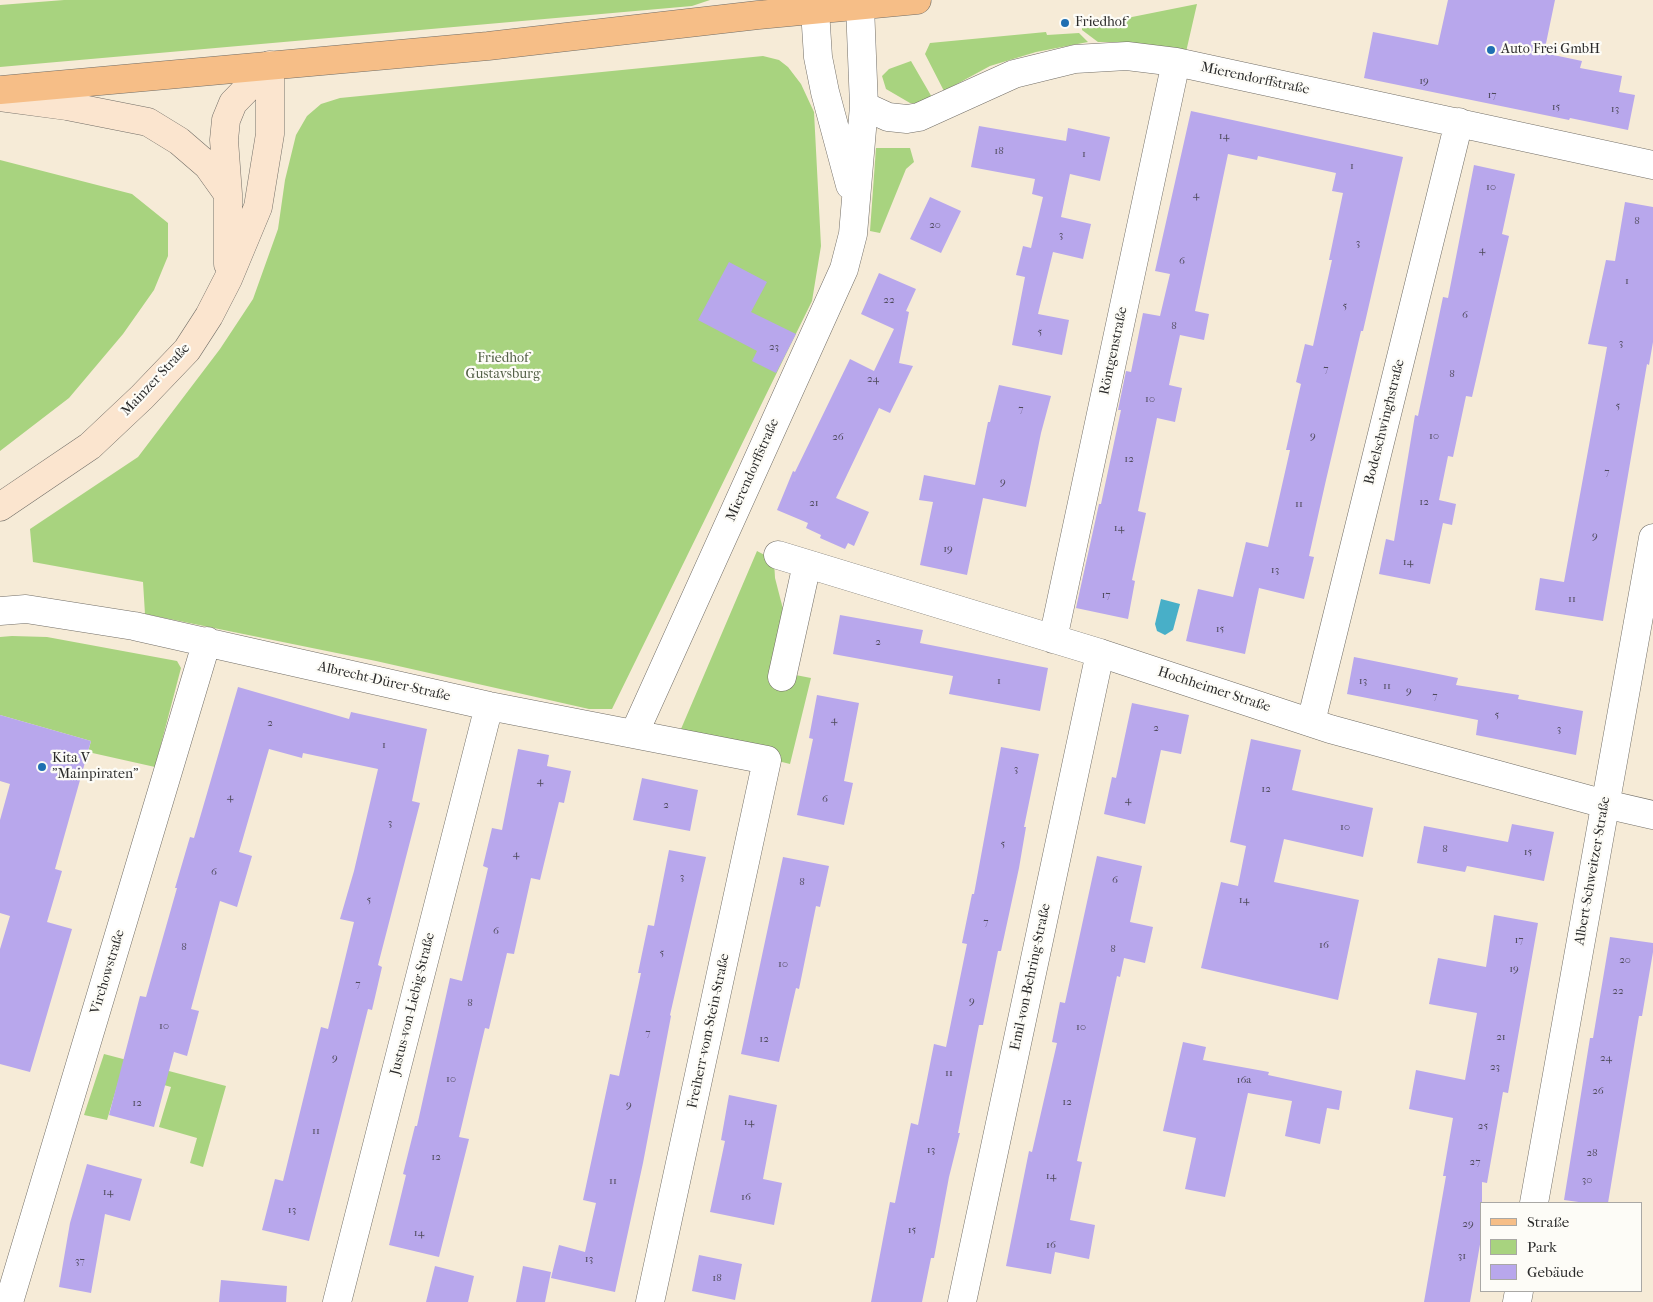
<!DOCTYPE html>
<html>
<head>
<meta charset="utf-8">
<style>
  body { margin:0 }
  #map { position:relative; width:1653px; height:1302px; overflow:hidden; background:#f6ebd7; font-family:"IM FELL French Canon",serif }
  canvas { display:block }
  .legend { position:absolute; left:1480px; top:1202px; width:162px; height:90px; box-sizing:border-box; background:#fdfcf7; border:1px solid #a9a8a5; margin:0; padding:6px 9px; list-style:none; font-size:15px; color:#2b2b2b }
  .legend li { display:flex; align-items:center; gap:10px; height:25px }
  .legend b { width:25px; border:1px solid #a9a8a5 }
</style>
</head>
<body>
<div id="map">
<canvas width="1653" height="1302"></canvas>
<ul class="legend">
<li><b style="height:6px;background:#f6be87"></b>Straße</li>
<li><b style="height:14px;background:#a8d37f"></b>Park</li>
<li><b style="height:14px;background:#b8a7ec"></b>Gebäude</li>
</ul>
</div>
<script>
const c = document.querySelector('canvas').getContext('2d');
c.lineJoin = 'round';
function fill(path, color) { c.fillStyle = color; c.fill(path, 'evenodd'); }
const poly = rows => new Path2D(rows.map(r => 'M' + r).join(''));
function stroke(path, color, width, dash) { c.strokeStyle = color; c.lineWidth = width; c.lineCap = dash ? 'butt' : 'round'; c.setLineDash(dash || []); c.stroke(path); }
function drawText(font, color, halo, rows, align = 'center') {
  c.font = font + ' "IM FELL French Canon",serif'; c.lineWidth = 4.5; c.setLineDash([]); c.textBaseline = 'middle'; c.strokeStyle = halo; c.fillStyle = color; for (const [text, x, y, turn = 0] of rows) {
    c.save(); c.translate(x, y); c.rotate((+turn || 0) * Math.PI / 180); c.textAlign = isNaN(turn) ? turn : align; if (halo) c.strokeText(text, 0, 0); c.fillText(text, 0, 0); c.restore();
  }
}
const green = poly([
  [64,0,710,0,692,6,0,67,0,5],
  [1197,4,1186,52,1125,42,1098,42,1082,30,1082,27],
  [1046,32,1047,35,1079,33,1088,42,1036,52,990,66,944,91,925,54,930,43],
  [763,56,779,60,788,67,801,84,814,112,821,246,812,301,612,709,589,709,376,661,145,614,143,582,33,562,30,529,138,457,220,349,253,299,278,229,285,180,296,135,307,116,321,104,340,98],
  [911,61,933,99,918,104,910,103,886,89,882,76,889,69],
  [876,148,910,148,914,162,906,169,880,233,870,231],
  [0,160,132,194,168,223,168,256,154,290,123,334,69,398,0,451],
  [757,551,774,560,775,578,783,609,781,643,775,671,811,678,790,764,678,736],
  [12,636,47,637,177,661,181,668,155,767,88,752,91,741,0,715,0,637],
  [104,1054,226,1086,203,1167,190,1163,197,1138,159,1127,171,1087,121,1073,107,1120,84,1115]
]);
const water = poly([
  [1161,599,1180,604,1173,630,1165,635,1157,631,1155,624]
]);
const building = poly([
  [1448,0,1555,0,1544,53,1582,61,1580,68,1622,76,1619,92,1635,95,1628,130,1570,118,1569,120,1364,78,1373,32,1438,45],
  [1191,111,1403,157,1363,331,1361,331,1326,480,1309,556,1314,557,1304,599,1259,588,1245,654,1186,641,1198,589,1233,597,1246,542,1268,547,1290,450,1286,450,1301,384,1296,382,1305,344,1313,346,1332,260,1329,260,1343,193,1332,191,1336,173,1258,156,1257,160,1228,154,1195,311,1209,314,1204,340,1180,335,1169,385,1182,388,1175,422,1157,418,1138,511,1146,513,1132,580,1135,581,1128,619,1076,608,1099,504,1101,504,1121,410,1118,410,1126,371,1131,372,1143,313,1160,316,1170,274,1155,271],
  [979,126,1066,141,1068,128,1110,137,1100,181,1070,174,1061,217,1091,224,1083,259,1053,252,1038,314,1069,320,1062,355,1012,345,1025,277,1016,275,1023,246,1031,248,1043,197,1032,194,1035,179,971,167],
  [1474,165,1515,174,1502,234,1509,236,1472,397,1466,396,1453,457,1448,456,1439,500,1456,504,1452,525,1443,523,1430,584,1379,574,1386,539,1394,541,1415,415,1418,416,1443,297,1448,298],
  [930,197,961,211,941,253,910,239],
  [1625,202,1653,207,1653,342,1649,365,1647,364,1603,621,1535,610,1540,578,1564,582,1607,347,1588,344,1606,260,1615,261],
  [729,262,767,282,751,312,796,334,776,373,752,361,757,351,698,320],
  [879,273,916,289,906,311,909,312,899,363,913,366,890,413,879,408,836,498,869,512,854,546,848,543,845,549,820,538,821,535,806,528,808,523,777,510,793,471,795,472,850,359,874,371,894,329,861,314],
  [999,385,1051,396,1041,433,1026,507,983,498,967,575,920,565,933,502,919,500,924,475,975,485,988,422,990,422],
  [840,615,923,630,920,643,1048,668,1040,711,949,694,953,676,833,654],
  [1354,657,1458,678,1456,685,1519,695,1518,699,1583,711,1576,755,1476,735,1478,720,1347,694],
  [238,687,349,719,351,712,427,729,412,801,420,803,378,965,382,967,372,1010,368,1009,309,1241,262,1230,275,1179,283,1181,321,1027,328,1029,354,922,340,919,354,871,378,769,303,753,302,758,269,749,239,852,252,856,237,907,220,901,191,1009,199,1011,187,1056,174,1052,154,1127,109,1115,140,996,146,997,177,888,175,888,190,837,194,838],
  [817,695,859,703,844,781,853,783,844,825,797,815,813,739,809,738],
  [1132,703,1189,715,1181,754,1161,750,1145,824,1104,814,1112,777,1116,778],
  [0,715,91,741,55,869,62,871,47,922,72,929,30,1072,0,1064,0,949,10,916,0,913,0,820,10,784,0,781],
  [1251,739,1301,750,1292,790,1373,808,1363,857,1284,839,1274,882,1359,900,1338,1000,1201,968,1221,882,1238,886,1246,846,1230,842],
  [1001,747,1039,754,1024,827,1026,827,1019,868,1001,951,998,951,983,1025,979,1025,958,1133,960,1133,949,1177,934,1258,931,1258,922,1302,871,1302,890,1202,895,1203,911,1123,918,1125,934,1044,946,1047,967,944,962,943,972,894,974,894],
  [518,749,549,755,547,766,571,771,564,803,559,802,540,880,531,878,514,954,507,953,489,1029,485,1028,459,1137,469,1139,439,1257,389,1245,406,1175,403,1174,415,1126,417,1126,450,978,462,981,488,868,483,866,492,828,502,830],
  [642,778,698,790,690,831,633,820],
  [1512,824,1554,832,1544,881,1467,866,1465,872,1417,863,1424,826,1508,842],
  [669,850,706,857,670,1015,671,1016,643,1163,615,1292,551,1278,559,1245,585,1252,596,1203,583,1200,610,1074,619,1076,641,973,638,973,648,925,654,926],
  [1097,856,1142,866,1130,922,1153,927,1145,963,1124,958,1120,977,1117,976,1077,1161,1082,1162,1070,1220,1095,1225,1089,1259,1055,1252,1051,1274,1006,1266,1029,1151,1032,1152,1057,1043,1052,1042,1060,1002,1065,1003],
  [783,857,829,866,820,907,816,906,799,989,796,988,779,1062,741,1054],
  [1494,915,1538,923,1508,1093,1503,1092,1487,1183,1482,1182,1482,1233,1470,1302,1424,1302,1446,1176,1443,1176,1453,1118,1409,1109,1416,1070,1465,1080,1477,1013,1429,1004,1438,958,1486,967],
  [1610,937,1653,943,1653,952,1642,1016,1639,1016,1608,1203,1586,1203,1564,1200,1590,1038,1593,1038],
  [1183,1042,1206,1047,1203,1060,1269,1072,1268,1075,1342,1091,1339,1110,1327,1108,1320,1144,1285,1136,1292,1101,1248,1093,1225,1197,1185,1189,1196,1138,1163,1131],
  [729,1095,777,1105,763,1179,782,1183,774,1225,710,1212,725,1141,721,1140],
  [87,1164,142,1179,130,1221,105,1214,91,1293,59,1287,70,1223],
  [699,1255,742,1264,735,1300,692,1291],
  [435,1266,474,1276,468,1302,426,1302],
  [523,1266,551,1272,545,1302,516,1302],
  [221,1280,287,1286,286,1302,219,1302]
]);
const street = poly([
  [815,10,818,57,825,92,850,185],
  [864,106,888,117,907,119,919,117,1014,74,1075,59,1127,56,1176,62,1653,165],
  [778,555,1100,653,1330,729,1605,804,1653,815],
  [0,611,26,609,134,626,489,706,767,760,650,1302],
  [1053,639,1176,62],
  [782,677,807,564],
  [1311,722,1459,122],
  [634,734,844,269,853,234,864,106,860,6],
  [1534,1203,1653,538],
  [9,1302,207,641],
  [337,1302,489,706],
  [962,1302,1100,653],
  [1517,1302,1519,1291]
]);
const secondary = poly([
  [0,97,67,106,148,122,179,141,208,166,228,194],
  [228,264,228,194,224,140,226,120,233,103,270,65],
  [0,507,90,446,142,397,187,350,209,316,228,279,258,207,270,134,270,65]
]);
const primary = poly([
  [0,90,488,46,758,15,917,0]
]);
const markers = [
  [1065,23,5,"#1f6fb2"],
  [1491,50,5,"#1f6fb2"],
  [42,767,5,"#1f6fb2"]
];
const numberNames = [
  ["19",1424,81],
  ["17",1492,95],
  ["15",1556,107],
  ["13",1615,109],
  ["14",1224,136],
  ["18",999,151],
  ["1",1084,154],
  ["1",1352,166],
  ["10",1491,187],
  ["4",1196,195],
  ["8",1637,221],
  ["20",935,225],
  ["3",1061,235],
  ["3",1358,243],
  ["4",1482,250],
  ["6",1182,261],
  ["1",1627,281],
  ["22",889,300],
  ["5",1345,306],
  ["6",1465,315],
  ["8",1174,326],
  ["5",1040,332],
  ["3",1621,343],
  ["23",774,347],
  ["7",1326,369],
  ["8",1452,374],
  ["24",873,379],
  ["10",1150,399],
  ["5",1618,406],
  ["7",1021,409],
  ["9",1313,436],
  ["10",1434,436],
  ["26",838,437],
  ["12",1129,459],
  ["7",1607,472],
  ["9",1003,482],
  ["12",1424,502],
  ["21",814,503],
  ["11",1299,504],
  ["14",1119,528],
  ["9",1595,536],
  ["19",948,549],
  ["14",1408,562],
  ["13",1275,570],
  ["17",1106,595],
  ["11",1572,599],
  ["15",1220,629],
  ["2",878,642],
  ["1",999,681],
  ["13",1363,681],
  ["11",1387,686],
  ["9",1409,691],
  ["7",1435,696],
  ["5",1497,715],
  ["4",834,720],
  ["2",270,723],
  ["2",1156,728],
  ["3",1559,729],
  ["1",384,745],
  ["3",1016,769],
  ["4",540,781],
  ["12",1266,789],
  ["4",230,797],
  ["6",825,799],
  ["4",1128,800],
  ["2",666,805],
  ["3",390,823],
  ["10",1345,827],
  ["5",1003,844],
  ["8",1445,849],
  ["15",1528,852],
  ["4",516,854],
  ["6",214,872],
  ["3",682,877],
  ["6",1115,880],
  ["8",802,882],
  ["5",369,900],
  ["14",1244,900],
  ["7",986,922],
  ["6",496,931],
  ["17",1519,940],
  ["16",1324,945],
  ["8",184,947],
  ["8",1113,949],
  ["5",662,953],
  ["20",1625,960],
  ["10",783,964],
  ["19",1514,969],
  ["7",358,984],
  ["22",1618,991],
  ["9",972,1001],
  ["8",470,1003],
  ["10",164,1026],
  ["10",1081,1027],
  ["7",648,1033],
  ["21",1501,1037],
  ["12",764,1039],
  ["9",335,1058],
  ["24",1606,1058],
  ["23",1495,1067],
  ["11",949,1073],
  ["10",451,1079],
  ["16a",1244,1080],
  ["26",1598,1091],
  ["12",1067,1102],
  ["12",137,1103],
  ["9",629,1105],
  ["14",749,1122],
  ["25",1483,1126],
  ["11",316,1131],
  ["13",931,1150],
  ["28",1592,1153],
  ["12",436,1157],
  ["27",1475,1162],
  ["14",1051,1176],
  ["30",1587,1180],
  ["11",613,1181],
  ["14",108,1192],
  ["16",746,1197],
  ["13",292,1210],
  ["29",1468,1224],
  ["15",912,1230],
  ["14",419,1233],
  ["16",1051,1245],
  ["31",1462,1256],
  ["13",589,1259],
  ["37",80,1261],
  ["18",717,1278]
];
const poiNames = [
  ["Friedhof",1075,23],
  ["Auto Frei GmbH",1501,50],
  ["Kita V",52,759],
  ["\"Mainpiraten\"",52,775]
];
const streetNames = [
  ["Mierendorffstraße",1255,79,12],
  ["Röntgenstraße",1114,351,-78],
  ["Mainzer Straße",156,380,-47],
  ["Bodelschwinghstraße",1385,422,-76],
  ["Mierendorffstraße",753,470,-66],
  ["Albrecht-Dürer-Straße",384,682,13],
  ["Hochheimer Straße",1214,690,18],
  ["Albert-Schweitzer-Straße",1593,871,-80],
  ["Virchowstraße",108,972,-73],
  ["Emil-von-Behring-Straße",1031,977,-78],
  ["Justus-von-Liebig-Straße",413,1004,-76],
  ["Freiherr-vom-Stein-Straße",709,1031,-78]
];
const parkNames = [
  ["Friedhof",503,359],
  ["Gustavsburg",503,375]
];
fill(green, '#a8d37f');
fill(water, '#48afc8');
fill(building, '#b8a7ec');
stroke(street, '#726e67', 29);
stroke(secondary, '#726e67', 29);
stroke(primary, '#726e67', 29);
stroke(street, '#fff', 28);
stroke(secondary, '#fbe5cf', 28);
stroke(primary, '#f6be87', 28);
for (const [x, y, r, color] of markers) { const dot = new Path2D(); dot.arc(x, y, r, 0, 2 * Math.PI); c.fillStyle = color; c.fill(dot); stroke(dot, '#fdfcf7', 2); }
drawText('11px', '#4e4a5b', null, numberNames);
drawText('14px', '#2b2b2b', '#fdfcf7', poiNames, 'left');
drawText('14px', '#2b2b2b', '#fdfcf7', streetNames);
drawText('14px', '#505d44', '#fdfcf7', parkNames);
</script>
</body>
</html>
